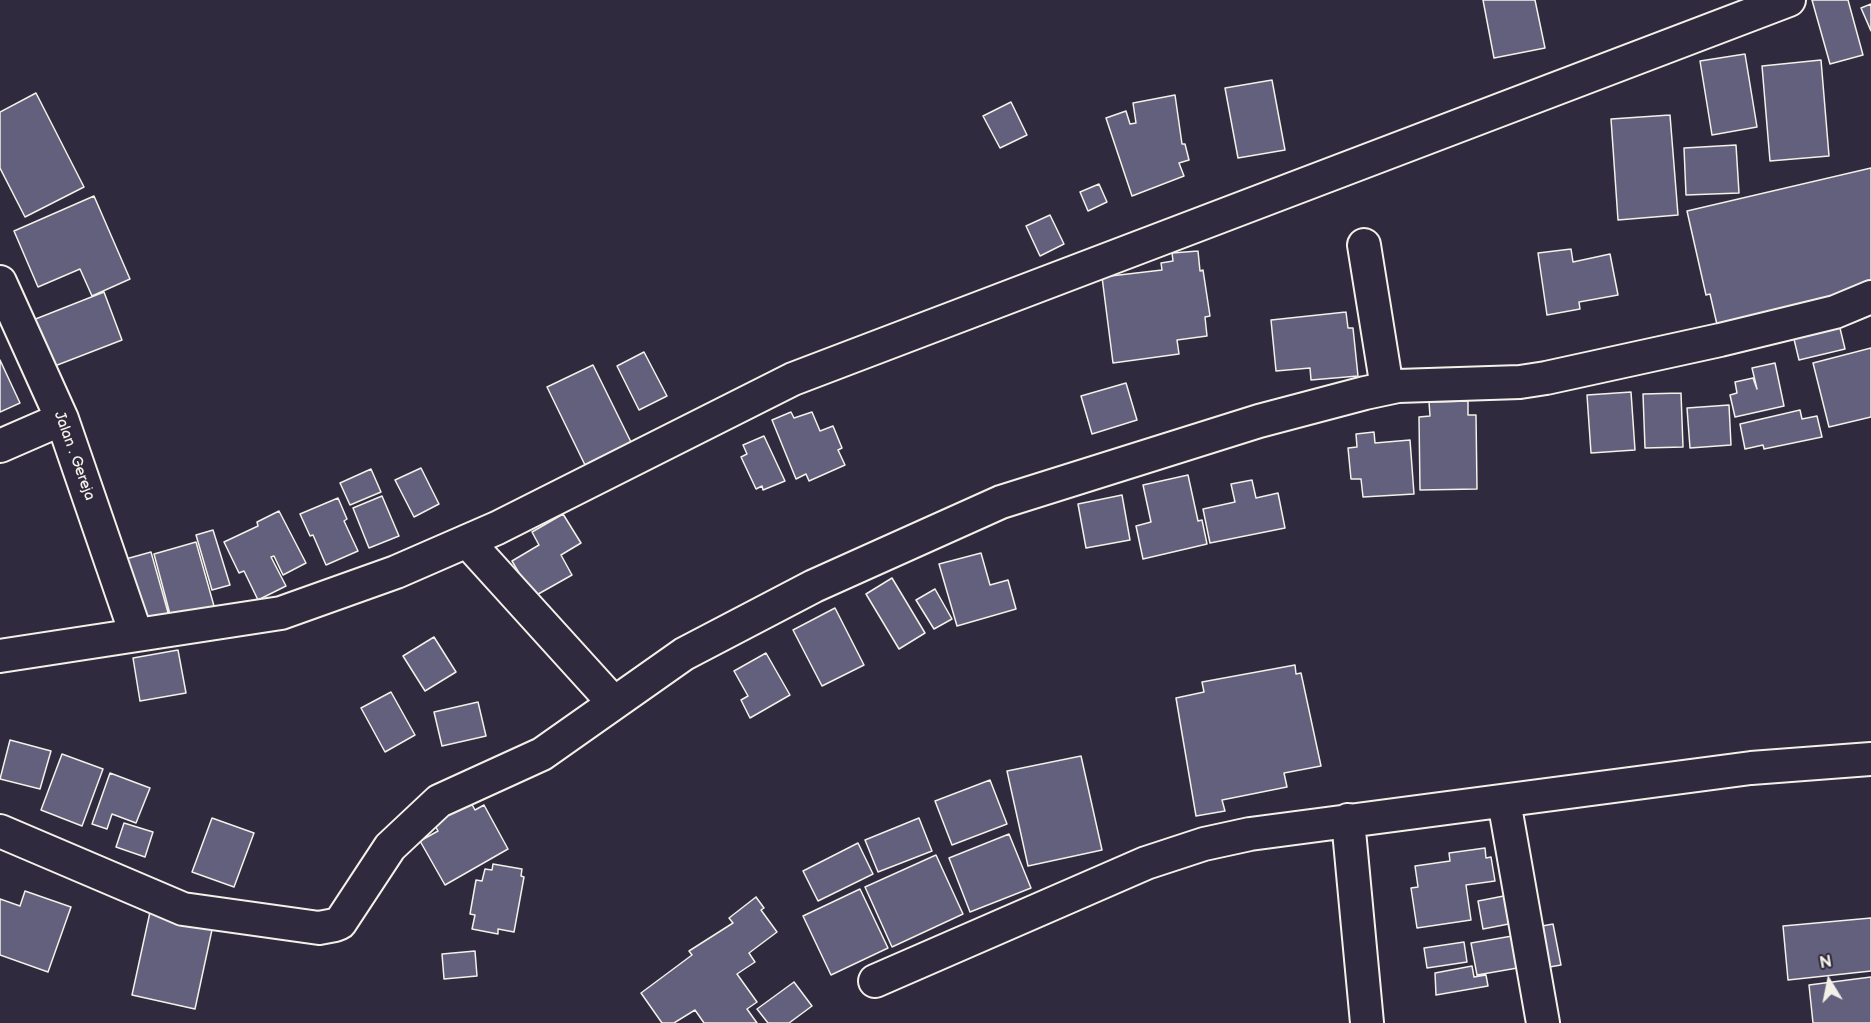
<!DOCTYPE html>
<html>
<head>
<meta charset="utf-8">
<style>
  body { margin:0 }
  #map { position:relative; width:1871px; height:1023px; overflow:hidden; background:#2f2a3d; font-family:"Balsamiq Sans",sans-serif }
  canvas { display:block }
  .north { position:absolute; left:1799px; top:951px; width:60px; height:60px; -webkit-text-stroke:4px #2f2a3d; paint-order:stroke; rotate:350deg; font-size:16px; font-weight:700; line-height:24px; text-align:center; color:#f4f1e8 }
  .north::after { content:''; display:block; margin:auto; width:21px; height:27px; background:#f4f1e8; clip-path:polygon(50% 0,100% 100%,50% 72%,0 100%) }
</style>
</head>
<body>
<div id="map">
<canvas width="1871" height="1023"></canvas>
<div class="north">N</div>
</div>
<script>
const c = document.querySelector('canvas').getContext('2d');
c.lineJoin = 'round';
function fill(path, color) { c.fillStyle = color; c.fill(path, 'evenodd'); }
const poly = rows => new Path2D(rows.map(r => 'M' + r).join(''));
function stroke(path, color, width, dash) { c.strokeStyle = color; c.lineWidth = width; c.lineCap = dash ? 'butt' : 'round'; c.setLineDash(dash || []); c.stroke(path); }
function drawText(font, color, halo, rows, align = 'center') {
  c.font = font + ' "Balsamiq Sans",sans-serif'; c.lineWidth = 4.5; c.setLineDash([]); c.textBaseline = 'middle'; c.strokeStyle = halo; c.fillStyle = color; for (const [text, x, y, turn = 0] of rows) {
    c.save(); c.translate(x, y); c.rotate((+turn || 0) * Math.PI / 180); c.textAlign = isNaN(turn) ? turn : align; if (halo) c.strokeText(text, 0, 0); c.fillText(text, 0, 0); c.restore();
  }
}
const building = poly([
  [1483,0,1535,0,1545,48,1494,58,1483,0],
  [1812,0,1848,0,1863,55,1830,64,1812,0],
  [1871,4,1871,31,1861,8,1871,4],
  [1745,54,1757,127,1712,135,1700,61,1745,54],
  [1821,60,1829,156,1770,161,1762,66,1821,60],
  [1272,80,1285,150,1238,158,1225,88,1272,80],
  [36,93,84,187,25,217,0,168,0,112,36,93],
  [1175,95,1182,144,1185,144,1189,160,1179,163,1184,176,1132,196,1106,118,1126,111,1130,124,1136,123,1133,103,1175,95],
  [1011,102,1027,135,1000,148,983,116,1011,102],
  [1670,115,1678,215,1618,220,1611,119,1670,115],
  [1736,145,1739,193,1686,195,1684,148,1736,145],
  [1871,168,1871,284,1809,308,1718,329,1710,294,1706,295,1687,211,1871,168],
  [1099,184,1107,202,1088,211,1080,192,1099,184],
  [94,196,130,279,92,296,80,269,38,287,14,231,94,196],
  [1050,215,1064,244,1040,256,1026,226,1050,215],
  [1571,249,1573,262,1610,254,1618,295,1579,302,1580,309,1547,315,1538,253,1571,249],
  [1198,251,1200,271,1203,270,1210,316,1205,317,1207,336,1177,340,1179,354,1113,363,1102,277,1162,270,1161,263,1173,261,1172,253,1198,251],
  [104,292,122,340,47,369,28,322,104,292],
  [1346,312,1348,328,1353,328,1358,376,1311,380,1310,368,1276,371,1271,320,1346,312],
  [1839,324,1845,349,1799,360,1793,335,1839,324],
  [1871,348,1871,417,1829,427,1813,363,1871,348],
  [644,352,667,396,639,410,617,366,644,352],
  [0,360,20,403,0,412,0,360],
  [1775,363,1784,406,1735,417,1730,395,1737,393,1735,382,1753,378,1757,389,1752,368,1775,363],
  [593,365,631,442,585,465,547,387,593,365],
  [1126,383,1137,420,1092,434,1081,396,1126,383],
  [1631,392,1635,450,1591,453,1587,395,1631,392],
  [1681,393,1683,447,1645,448,1643,394,1681,393],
  [1468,401,1468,415,1476,415,1477,489,1420,490,1419,417,1430,416,1429,402,1468,401],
  [1729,405,1731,445,1690,448,1687,408,1729,405],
  [1800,410,1802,419,1817,416,1822,437,1764,449,1763,445,1745,449,1740,424,1800,410],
  [791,412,794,418,812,412,820,431,833,426,842,448,838,450,845,465,809,481,806,474,796,479,772,420,791,412],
  [1374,432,1375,443,1410,440,1414,494,1363,497,1361,479,1351,479,1348,448,1357,447,1356,434,1374,432],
  [764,436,785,481,763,490,762,486,756,489,741,457,747,454,743,445,764,436],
  [421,468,439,504,414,517,395,480,421,468],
  [371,469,381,492,350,505,340,483,371,469],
  [1188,475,1198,521,1202,520,1207,544,1143,559,1136,526,1151,522,1143,485,1188,475],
  [1252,480,1256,498,1278,493,1285,528,1210,543,1203,509,1235,502,1231,484,1252,480],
  [1122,495,1130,540,1086,548,1078,504,1122,495],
  [382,496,399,536,369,548,353,508,382,496],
  [338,498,347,519,344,521,358,551,326,565,313,535,310,536,300,514,338,498],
  [279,511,306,563,283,575,274,556,271,557,286,586,258,600,244,571,239,573,224,542,258,526,257,522,279,511],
  [563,514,581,543,561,555,572,575,533,597,512,561,539,545,532,532,563,514],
  [213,530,230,585,212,590,196,535,213,530],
  [196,542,214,606,171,618,154,554,196,542],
  [151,552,169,616,134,626,115,562,151,552],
  [981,553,990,585,1008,580,1016,609,957,626,939,564,981,553],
  [892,578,925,633,899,649,866,594,892,578],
  [935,589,952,619,934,629,916,600,935,589],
  [835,608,864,665,822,686,793,630,835,608],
  [434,637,456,672,425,691,403,656,434,637],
  [178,650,186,693,140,701,133,658,178,650],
  [766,653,790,695,750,718,741,700,748,696,734,671,766,653],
  [1295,665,1296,674,1301,673,1321,766,1284,773,1287,787,1222,800,1225,811,1196,816,1176,698,1204,692,1202,682,1295,665],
  [391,692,415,735,385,752,361,708,391,692],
  [478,702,486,736,442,746,434,712,478,702],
  [10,740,51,751,40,789,0,779,10,740],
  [62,754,103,769,82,826,41,810,62,754],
  [1081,756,1102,850,1028,866,1007,771,1081,756],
  [110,773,150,788,136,823,112,814,107,829,92,824,110,773],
  [990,780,1007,824,952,845,935,801,990,780],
  [469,799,475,810,484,805,508,849,445,885,420,841,438,831,432,820,469,799],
  [212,818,254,833,234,887,192,872,212,818],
  [919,818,932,851,878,872,865,840,919,818],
  [124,823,153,832,145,857,116,847,124,823],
  [1009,834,1031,888,970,912,949,858,1009,834],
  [858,843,873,874,818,901,803,871,858,843],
  [1485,848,1486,858,1491,857,1495,881,1466,885,1471,920,1417,928,1411,888,1418,887,1415,866,1450,861,1449,853,1485,848],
  [936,855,963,914,892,947,865,887,936,855],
  [493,864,522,869,521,876,524,877,514,932,498,929,498,934,472,929,475,915,470,914,476,880,482,881,485,869,492,870,493,864],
  [860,889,888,948,831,975,803,916,860,889],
  [25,891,71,907,48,972,0,955,0,899,20,906,25,891],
  [1514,894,1519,922,1483,929,1478,901,1514,894],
  [756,897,764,908,761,910,777,932,749,953,755,962,737,974,757,1002,747,1009,757,1023,704,1023,695,1010,674,1023,662,1023,641,993,692,955,689,951,733,923,729,918,756,897],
  [150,912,213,925,195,1009,132,995,150,912],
  [1871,918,1871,971,1788,980,1783,926,1871,918],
  [1553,924,1561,965,1538,969,1531,928,1553,924],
  [1524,934,1529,966,1477,975,1471,943,1524,934],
  [1464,942,1467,962,1427,968,1424,948,1464,942],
  [475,951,477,976,444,979,442,954,475,951],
  [1472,966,1474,977,1486,975,1488,986,1436,995,1435,973,1472,966],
  [1871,977,1871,1023,1813,1023,1809,985,1871,977],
  [794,982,812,1006,789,1023,768,1023,757,1009,794,982]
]);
const minor = poly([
  [1364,245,1387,388],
  [0,282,62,419,136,634],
  [0,446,62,419],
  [467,541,613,702],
  [0,656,281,613,396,572,497,528,793,379,1789,0],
  [1504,801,1543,1023],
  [1348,820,1367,1023],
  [0,831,183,909,319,928,335,925,340,923,390,847,439,801,542,754,684,654,814,586,1001,502,1259,421,1365,393,1398,386,1520,382,1546,378,1720,340,1835,312,1871,297],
  [875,981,1146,863,1204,844,1250,834,1751,768,1871,759]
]);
const streetNames = [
  ["Jalan . Gereja",74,456,70]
];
fill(building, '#63607e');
stroke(building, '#f4f1e8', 1.5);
stroke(minor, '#f4f1e8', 36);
stroke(minor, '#2f2a3d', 32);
drawText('15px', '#f4f1e8', '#2f2a3d', streetNames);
</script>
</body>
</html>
